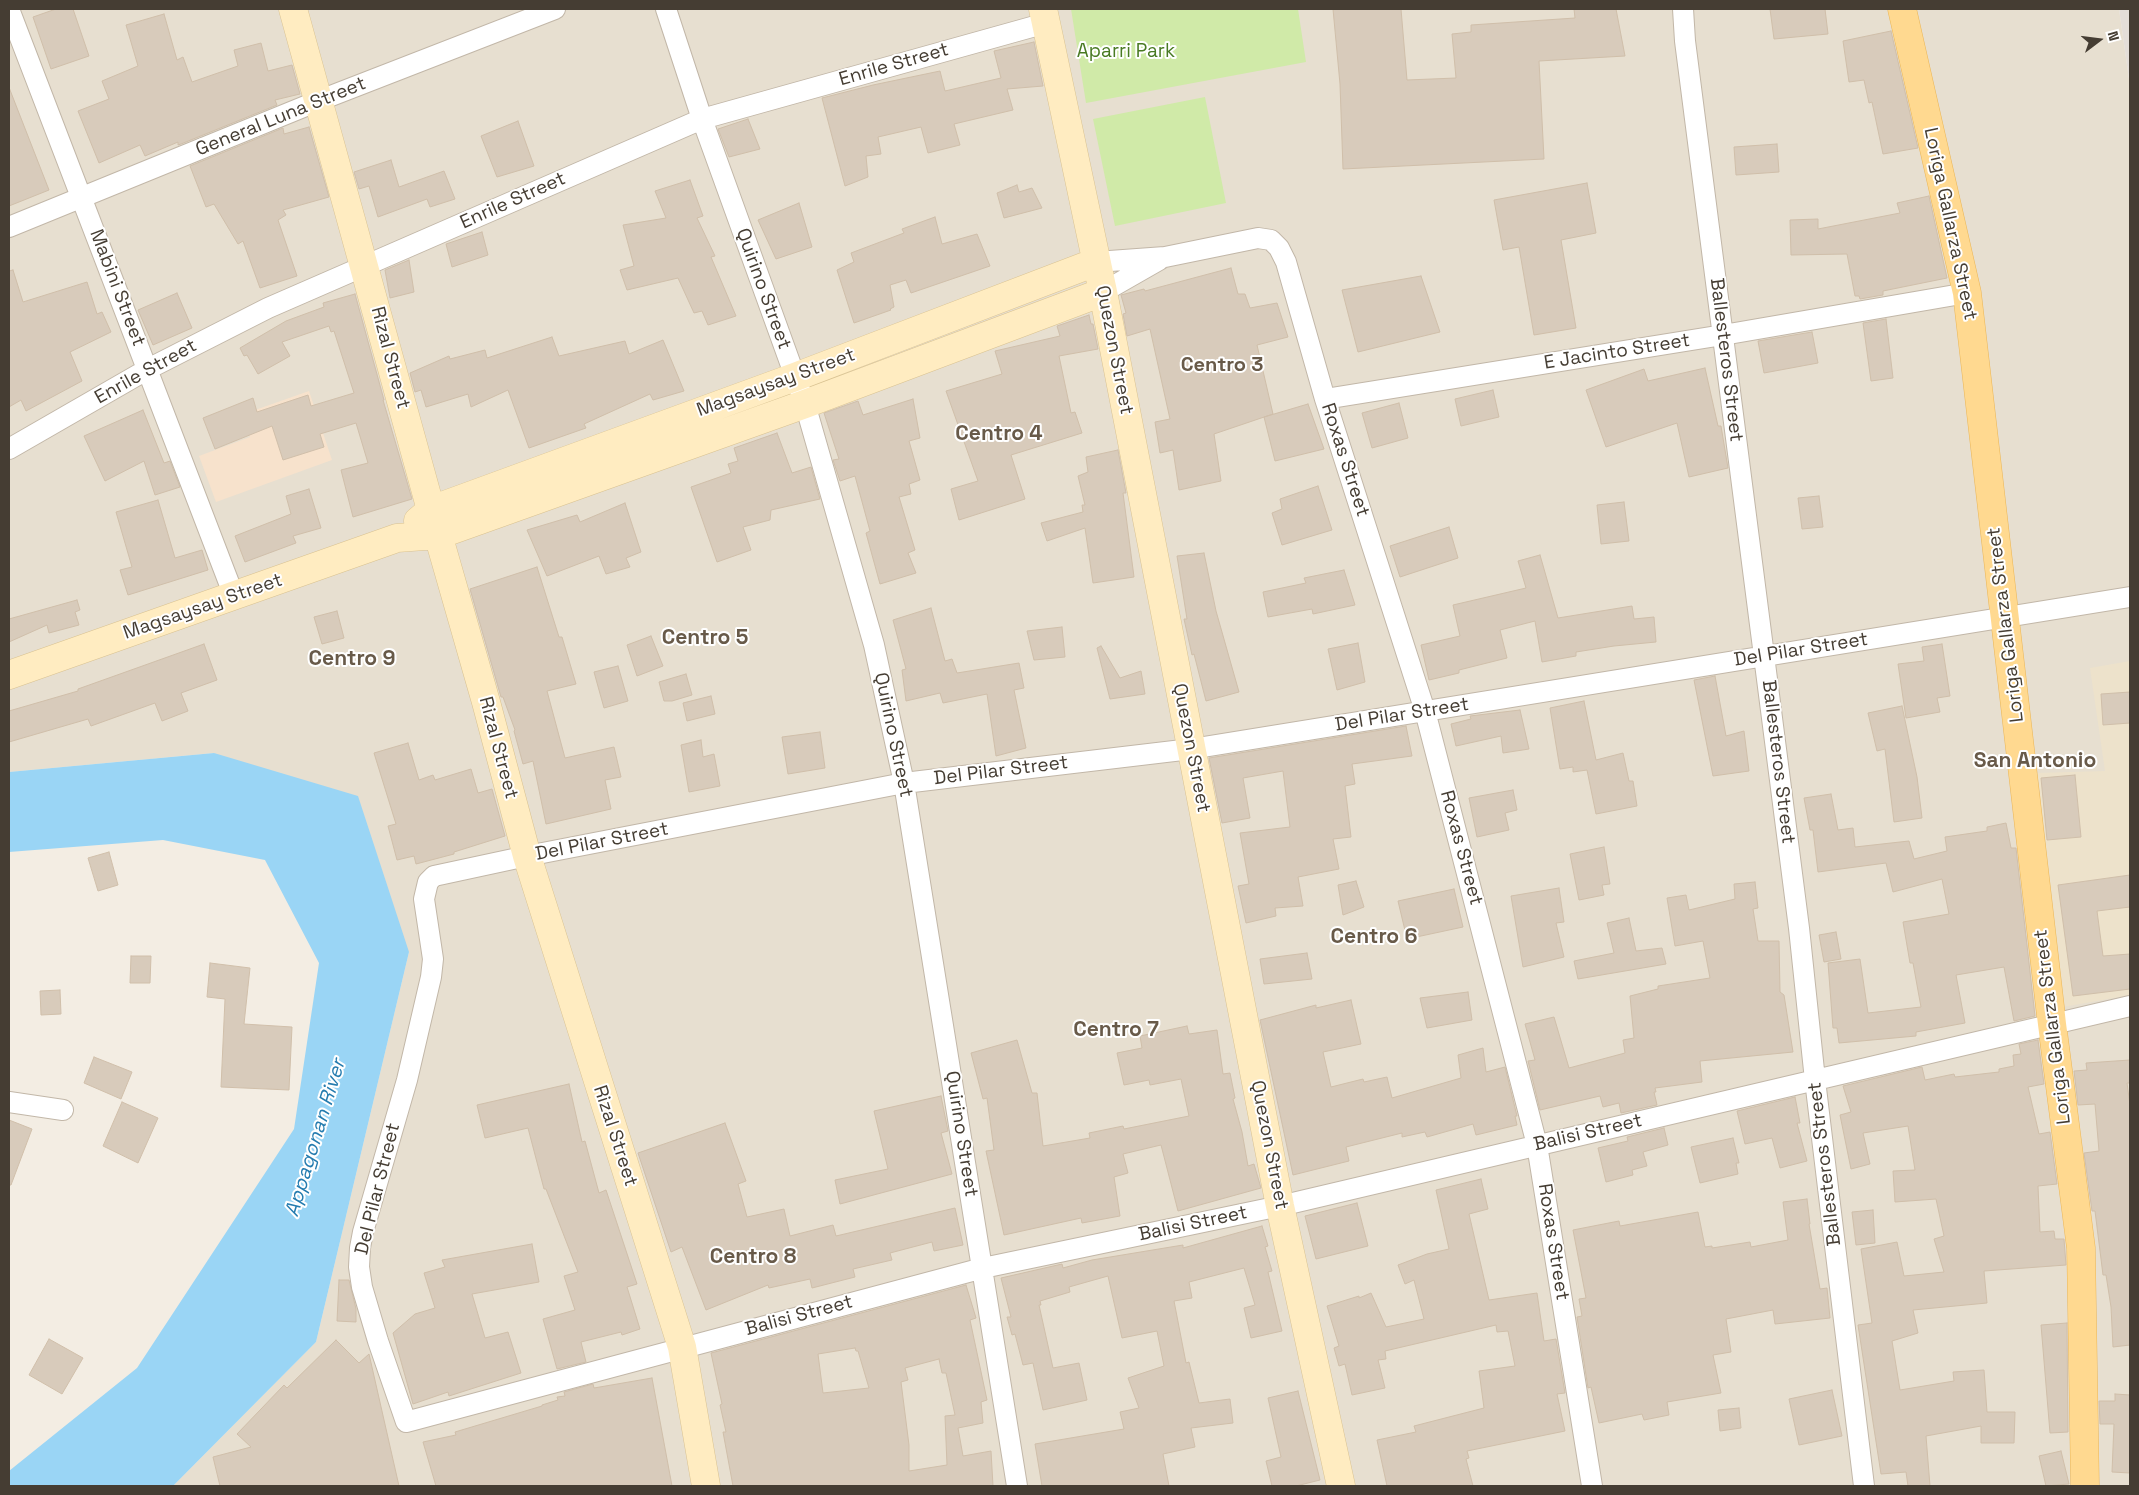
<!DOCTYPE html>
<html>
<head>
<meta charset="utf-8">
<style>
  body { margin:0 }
  #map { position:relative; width:2139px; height:1495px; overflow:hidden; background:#f3ede3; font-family:"Space Grotesk",sans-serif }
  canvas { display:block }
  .frame { position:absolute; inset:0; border:10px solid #453d33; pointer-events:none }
  .north { position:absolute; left:2074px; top:15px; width:50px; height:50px; -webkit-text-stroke:4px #fff; paint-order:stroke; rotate:75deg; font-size:14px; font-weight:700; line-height:20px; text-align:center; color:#453d33 }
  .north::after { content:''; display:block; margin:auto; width:18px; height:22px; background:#453d33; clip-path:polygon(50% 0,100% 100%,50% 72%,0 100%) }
</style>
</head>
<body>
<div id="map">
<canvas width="2139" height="1495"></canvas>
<div class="frame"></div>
<div class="north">N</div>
</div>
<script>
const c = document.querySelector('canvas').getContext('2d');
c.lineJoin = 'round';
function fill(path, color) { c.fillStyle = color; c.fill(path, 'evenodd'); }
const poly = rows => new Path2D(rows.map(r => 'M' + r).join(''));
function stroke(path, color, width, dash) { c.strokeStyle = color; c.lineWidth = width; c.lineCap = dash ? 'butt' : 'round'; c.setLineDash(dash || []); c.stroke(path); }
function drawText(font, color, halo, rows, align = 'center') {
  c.font = font + ' "Space Grotesk",sans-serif'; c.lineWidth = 4; c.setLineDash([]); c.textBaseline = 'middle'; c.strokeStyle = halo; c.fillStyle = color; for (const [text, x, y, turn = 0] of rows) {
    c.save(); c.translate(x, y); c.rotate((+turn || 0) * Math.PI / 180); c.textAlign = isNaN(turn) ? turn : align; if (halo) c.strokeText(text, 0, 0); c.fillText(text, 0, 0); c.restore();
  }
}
const residential = poly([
  [9,9,2119,9,2130,86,2130,1486,173,1486,316,1342,409,952,214,753,9,772]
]);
const commercial = poly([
  [309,391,332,460,216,502,199,456,250,437,241,415]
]);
const industrial = poly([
  [2119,9,2130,9,2130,86]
]);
const education = poly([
  [2130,661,2130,995,2063,1007,2037,773,2105,771,2090,668]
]);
const green = poly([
  [1071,9,1298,9,1306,62,1086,103],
  [1205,97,1226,203,1115,226,1093,119]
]);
const water = poly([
  [214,753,358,796,409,952,316,1342,173,1486,9,1486,9,1471,137,1368,294,1129,319,963,265,860,163,840,9,852,9,772]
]);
const building = poly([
  [56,9,73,9,89,56,51,69,33,17,56,9],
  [1333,9,1401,9,1407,80,1456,78,1452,34,1471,32,1471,25,1575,18,1574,9,1616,9,1625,56,1539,61,1544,159,1343,169,1340,84,1333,9],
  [1770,9,1825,9,1828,34,1774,39,1770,9],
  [164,14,177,60,183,57,192,82,238,66,234,50,261,43,268,71,292,65,300,94,275,100,277,105,181,144,178,145,178,142,145,156,140,145,99,163,78,111,109,99,102,81,138,66,126,25,164,14],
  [1891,31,1918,148,1883,154,1872,102,1869,103,1864,80,1849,82,1843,41,1891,31],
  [1034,42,1043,86,1007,89,1013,110,954,124,960,145,928,153,921,127,878,137,881,154,866,156,868,177,845,186,822,98,873,85,940,71,945,91,1001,78,994,51,1034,42],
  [10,90,49,190,9,206,9,91,10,90],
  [748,119,760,149,729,157,718,129,748,119],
  [518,121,534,166,497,177,481,136,518,121],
  [309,127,329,197,283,210,286,215,278,220,297,276,260,288,243,241,238,244,214,204,206,207,190,166,283,128,284,134,309,127],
  [1777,144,1779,172,1736,175,1734,147,1777,144],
  [391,160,399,187,444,171,455,199,430,207,427,199,378,217,369,186,359,189,354,172,391,160],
  [690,180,703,216,697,218,715,256,711,257,736,316,708,325,702,311,694,313,678,278,627,290,620,270,634,266,623,225,666,218,655,191,690,180],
  [1587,183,1596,233,1561,240,1576,328,1534,335,1519,247,1503,250,1494,200,1587,183],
  [1017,185,1019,192,1032,188,1042,208,1004,218,997,193,1017,185],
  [1929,196,1947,278,1883,291,1883,295,1860,299,1859,296,1855,296,1847,254,1791,255,1790,220,1818,219,1818,229,1900,213,1897,203,1929,196],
  [799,203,812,247,776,259,758,220,799,203],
  [935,217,942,244,977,234,990,266,911,293,906,280,890,285,894,307,890,309,891,310,854,323,837,270,854,262,851,253,904,233,902,229,935,217],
  [482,232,488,255,452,267,446,244,482,232],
  [409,260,414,292,390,298,385,270,409,260],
  [1231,268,1238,294,1245,294,1250,308,1277,303,1288,337,1257,345,1273,414,1214,434,1221,481,1179,490,1173,450,1160,453,1155,422,1170,419,1150,329,1127,336,1123,314,1126,313,1121,295,1144,289,1145,291,1231,268],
  [13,270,23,302,87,282,97,314,102,312,111,332,70,352,82,381,26,411,21,400,9,407,9,271,13,270],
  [1421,276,1440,332,1358,352,1342,290,1421,276],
  [177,293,192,328,153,345,138,310,177,293],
  [355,294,384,400,383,400,412,499,353,517,341,470,368,463,356,423,320,434,324,447,283,460,272,426,215,449,203,418,253,398,257,412,308,395,311,406,354,393,334,331,331,332,329,326,282,342,290,356,258,374,247,355,244,356,240,348,286,321,324,307,323,303,355,294],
  [1089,315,1091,324,1093,324,1098,349,1059,356,1071,413,1075,412,1082,433,1011,455,1025,499,959,520,951,489,978,481,946,391,1002,374,995,351,1060,336,1057,326,1089,315],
  [1886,319,1893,378,1871,381,1863,323,1886,319],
  [1812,332,1818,363,1764,373,1758,341,1812,332],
  [552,337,559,356,625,341,629,354,663,340,684,391,653,400,650,394,584,424,586,428,529,448,508,390,471,407,468,394,426,407,421,390,415,392,410,373,449,356,450,359,485,350,487,358,552,337],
  [1705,368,1718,426,1721,426,1728,468,1689,477,1677,423,1606,447,1586,390,1644,369,1648,381,1705,368],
  [1493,390,1499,417,1461,426,1455,399,1493,390],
  [913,399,920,438,909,441,920,480,909,484,911,494,899,497,915,550,908,553,916,573,880,584,866,533,870,531,855,476,840,481,833,460,839,459,824,413,858,401,863,415,913,399],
  [1399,403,1408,438,1372,448,1362,413,1399,403],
  [1308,404,1324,449,1275,461,1264,417,1308,404],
  [143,410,164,463,170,461,180,487,155,495,144,461,105,481,84,436,143,410],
  [777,433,792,473,811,467,820,499,771,510,770,520,743,527,751,550,717,562,691,487,731,473,728,464,738,461,734,448,777,433],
  [1118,450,1126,493,1123,493,1134,577,1093,583,1085,528,1047,541,1041,523,1083,512,1082,505,1085,505,1078,476,1088,472,1086,457,1118,450],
  [1318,486,1332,530,1282,545,1272,513,1282,509,1280,499,1318,486],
  [309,489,321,528,293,536,296,543,245,562,235,536,291,514,286,496,309,489],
  [1819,496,1823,527,1802,529,1798,498,1819,496],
  [158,500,175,558,202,550,208,570,128,595,120,570,132,567,116,512,158,500],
  [1624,502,1629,541,1601,544,1597,505,1624,502],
  [625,503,641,552,626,558,630,567,606,574,599,556,547,576,527,530,577,515,580,522,625,503],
  [1449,527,1458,558,1400,577,1390,546,1449,527],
  [1204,553,1216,611,1239,692,1206,701,1194,654,1192,655,1184,619,1187,619,1177,556,1204,553],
  [1540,555,1558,618,1632,606,1634,619,1654,617,1656,642,1614,646,1576,652,1576,656,1542,662,1535,621,1500,630,1507,658,1459,670,1459,673,1429,680,1421,645,1460,636,1453,605,1526,588,1518,561,1540,555],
  [537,567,559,637,562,637,576,684,547,691,565,758,614,747,621,777,605,780,611,809,546,824,533,761,523,764,514,731,515,730,503,697,501,697,470,589,537,567],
  [1344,570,1355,605,1313,614,1312,609,1268,617,1263,592,1306,583,1304,578,1344,570],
  [77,600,80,610,75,612,79,625,49,633,47,625,9,642,9,619,77,600],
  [931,608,945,661,952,659,957,673,1019,663,1024,688,1014,690,1026,748,996,756,987,694,943,703,940,693,906,701,902,670,906,669,893,620,931,608],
  [337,611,344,638,322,644,314,617,337,611],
  [1062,627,1065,657,1034,660,1027,631,1062,627],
  [651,636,663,666,637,676,627,645,651,636],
  [1358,643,1365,682,1337,690,1328,649,1358,643],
  [204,644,217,680,181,693,188,711,162,721,155,703,91,726,88,719,9,742,9,711,78,691,78,689,204,644],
  [1942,644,1950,696,1937,698,1940,712,1906,718,1898,664,1924,661,1922,647,1942,644],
  [1101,646,1120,678,1141,671,1145,694,1110,699,1097,648,1101,646],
  [618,666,628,701,604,708,594,672,618,666],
  [686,674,692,695,672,701,664,701,659,682,686,674],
  [1715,676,1726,736,1744,731,1749,771,1713,776,1694,680,1715,676],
  [2130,692,2130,723,2103,725,2101,694,2130,692],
  [711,696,715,714,687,721,683,703,711,696],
  [1584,701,1596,760,1623,753,1629,781,1633,781,1637,806,1596,814,1587,770,1573,772,1573,767,1560,769,1550,708,1584,701],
  [1902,706,1917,777,1922,818,1894,822,1885,749,1877,751,1868,713,1902,706],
  [1520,710,1529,749,1503,753,1501,736,1456,746,1451,724,1471,719,1470,716,1520,710],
  [1406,726,1412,756,1352,764,1355,784,1345,786,1351,837,1333,839,1339,869,1298,877,1303,906,1275,908,1276,916,1246,923,1238,886,1249,884,1240,833,1290,827,1283,771,1243,778,1250,818,1222,823,1209,758,1406,726],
  [820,732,825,768,788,774,782,737,820,732],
  [701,740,703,757,714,754,720,786,689,792,681,745,701,740],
  [408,743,419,780,433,775,435,780,471,769,478,793,492,789,505,836,454,852,454,854,416,864,414,856,397,860,388,826,396,824,374,753,408,743],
  [2075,775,2081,837,2047,840,2041,778,2075,775],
  [1513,790,1517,810,1505,813,1509,830,1477,837,1469,798,1513,790],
  [1831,794,1838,830,1853,828,1855,847,1909,841,1914,859,1947,851,1945,837,1987,831,1987,827,2006,823,2011,848,2016,848,2035,1016,2014,1021,2004,967,1956,975,1965,1023,1916,1032,1916,1036,1839,1043,1837,1028,1833,1028,1828,963,1860,959,1868,1013,1921,1007,1913,963,1910,963,1903,922,1949,914,1942,879,1893,892,1886,863,1818,872,1813,830,1810,830,1804,798,1831,794],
  [1604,847,1610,884,1602,885,1604,895,1579,900,1570,854,1604,847],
  [109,852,118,885,98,891,88,858,109,852],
  [2130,875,2130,907,2097,911,2103,956,2130,954,2130,989,2073,996,2058,885,2130,875],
  [1356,881,1364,907,1343,915,1338,885,1356,881],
  [1755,882,1758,908,1753,909,1758,941,1779,941,1780,992,1784,995,1793,1052,1700,1061,1702,1082,1655,1088,1656,1092,1654,1092,1657,1105,1621,1113,1619,1103,1603,1107,1600,1096,1540,1110,1528,1061,1535,1060,1525,1024,1554,1017,1569,1068,1625,1053,1623,1040,1634,1038,1630,996,1658,989,1658,986,1710,978,1703,941,1675,946,1667,898,1686,895,1689,910,1735,899,1734,884,1755,882],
  [1559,888,1564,922,1556,923,1564,957,1523,967,1511,896,1559,888],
  [1454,889,1463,927,1407,939,1398,901,1454,889],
  [1629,918,1636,951,1662,948,1666,964,1578,979,1574,961,1614,953,1607,923,1629,918],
  [1836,932,1841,959,1824,962,1819,935,1836,932],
  [1307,953,1312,979,1264,984,1260,959,1307,953],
  [131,956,151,956,150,983,130,983,131,956],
  [210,963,250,968,244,1024,292,1027,289,1090,221,1087,225,999,207,997,210,963],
  [60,990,61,1014,41,1015,40,991,60,990],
  [1468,992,1472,1020,1427,1028,1420,998,1468,992],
  [1351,1000,1361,1044,1323,1052,1331,1087,1363,1079,1364,1082,1387,1077,1392,1098,1461,1078,1458,1055,1483,1048,1486,1072,1505,1067,1517,1116,1515,1116,1517,1125,1476,1135,1473,1124,1427,1137,1425,1132,1402,1137,1402,1133,1346,1147,1349,1161,1293,1175,1260,1020,1316,1005,1316,1008,1351,1000],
  [1187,1026,1189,1034,1217,1030,1223,1074,1230,1073,1235,1098,1233,1099,1242,1132,1248,1166,1254,1164,1261,1188,1178,1211,1161,1145,1123,1154,1128,1173,1114,1177,1120,1216,1082,1223,1081,1218,1004,1235,986,1151,994,1150,987,1098,983,1099,971,1053,1017,1040,1032,1093,1037,1093,1043,1146,1090,1138,1089,1133,1123,1126,1124,1129,1189,1116,1181,1079,1150,1085,1149,1080,1124,1085,1117,1053,1142,1048,1140,1036,1187,1026],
  [2038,1040,2044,1084,2028,1087,2039,1134,2050,1132,2057,1184,2038,1186,2040,1232,2054,1231,2055,1239,2064,1239,2066,1265,1984,1271,1987,1303,1913,1310,1918,1333,1892,1341,1900,1390,1954,1381,1953,1372,1984,1370,1987,1412,2015,1412,2014,1443,1981,1443,1981,1426,1926,1436,1930,1486,1908,1486,1906,1472,1881,1474,1858,1325,1872,1323,1861,1249,1897,1242,1904,1276,1944,1272,1934,1239,1944,1236,1936,1199,1895,1202,1893,1171,1915,1170,1908,1126,1863,1133,1870,1164,1851,1169,1840,1115,1851,1112,1843,1086,1922,1067,1925,1080,1954,1074,1955,1077,1999,1072,1999,1069,2014,1066,2013,1055,2021,1054,2019,1044,2038,1040],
  [94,1057,132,1072,121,1099,84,1083,94,1057],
  [2130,1060,2130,1083,2127,1083,2130,1105,2130,1345,2113,1347,2111,1307,2106,1275,2103,1275,2095,1211,2092,1211,2084,1153,2099,1151,2095,1104,2078,1105,2074,1071,2087,1070,2086,1063,2130,1060],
  [569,1084,582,1142,585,1141,599,1193,606,1190,637,1284,627,1287,640,1329,622,1335,621,1332,581,1342,586,1362,557,1369,543,1319,575,1310,564,1276,578,1272,546,1189,544,1189,528,1128,485,1138,477,1105,569,1084],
  [941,1096,948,1131,941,1133,952,1174,840,1204,835,1180,888,1169,874,1111,941,1096],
  [1795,1097,1800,1123,1797,1123,1807,1161,1780,1168,1772,1138,1745,1144,1737,1111,1795,1097],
  [122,1102,158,1118,138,1163,103,1146,122,1102],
  [9,1120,32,1129,11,1185,9,1185,9,1120],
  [725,1123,746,1181,738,1184,747,1217,784,1209,790,1236,833,1225,836,1236,955,1208,963,1245,934,1251,932,1242,890,1253,892,1260,853,1269,855,1277,812,1288,810,1279,769,1288,768,1285,706,1310,682,1247,671,1252,638,1153,725,1123],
  [1664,1128,1668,1145,1643,1152,1647,1166,1632,1170,1633,1175,1606,1182,1598,1148,1628,1141,1627,1137,1664,1128],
  [1733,1138,1739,1163,1736,1163,1738,1174,1700,1183,1691,1147,1733,1138],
  [1481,1179,1488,1209,1469,1214,1489,1300,1537,1293,1544,1341,1556,1339,1565,1393,1557,1394,1565,1431,1467,1451,1469,1458,1466,1459,1473,1486,1387,1486,1377,1440,1416,1432,1414,1426,1484,1408,1479,1371,1515,1366,1508,1331,1497,1332,1496,1325,1385,1351,1386,1359,1378,1360,1385,1388,1352,1395,1345,1364,1339,1366,1334,1348,1339,1346,1327,1306,1359,1296,1359,1298,1371,1293,1386,1327,1424,1319,1414,1280,1405,1284,1398,1265,1427,1254,1449,1249,1436,1190,1481,1179],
  [1807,1199,1810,1224,1809,1224,1820,1289,1827,1288,1830,1318,1775,1324,1773,1310,1726,1319,1731,1352,1713,1355,1721,1393,1667,1402,1669,1415,1644,1420,1642,1414,1599,1423,1591,1387,1588,1388,1577,1317,1582,1316,1579,1299,1586,1298,1573,1230,1619,1221,1620,1226,1698,1212,1705,1247,1712,1246,1712,1248,1750,1242,1751,1247,1788,1240,1783,1202,1807,1199],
  [1357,1203,1368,1246,1316,1259,1305,1216,1357,1203],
  [1873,1210,1875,1243,1856,1245,1852,1212,1873,1210],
  [1262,1226,1268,1246,1265,1247,1272,1271,1268,1272,1282,1331,1251,1338,1244,1308,1255,1305,1244,1268,1189,1282,1192,1298,1174,1301,1186,1363,1189,1362,1199,1403,1230,1399,1233,1423,1191,1428,1195,1447,1163,1454,1169,1486,1042,1486,1035,1444,1124,1429,1120,1412,1139,1408,1128,1378,1164,1366,1157,1331,1122,1338,1108,1276,1069,1287,1070,1292,1040,1301,1041,1305,1039,1305,1053,1368,1079,1363,1087,1400,1043,1410,1033,1363,1023,1365,1015,1334,1012,1335,1007,1317,1011,1317,1001,1278,1062,1264,1063,1268,1092,1260,1183,1245,1183,1248,1262,1226],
  [532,1244,539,1282,472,1294,485,1338,508,1332,521,1373,449,1396,448,1392,413,1404,393,1333,415,1314,435,1308,424,1273,445,1267,442,1260,532,1244],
  [339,1280,349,1280,356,1309,356,1322,337,1321,339,1280],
  [966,1285,976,1318,970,1320,987,1400,981,1402,983,1423,958,1428,963,1456,991,1451,993,1486,733,1486,723,1432,726,1432,720,1405,722,1404,711,1353,966,1285],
  [855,1348,856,1351,858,1351,869,1388,823,1393,818,1354,855,1348],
  [939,1359,942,1373,946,1373,955,1415,945,1416,947,1465,909,1471,909,1445,901,1382,908,1380,905,1368,939,1359],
  [2067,1323,2068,1432,2050,1433,2041,1325,2067,1323],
  [49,1339,83,1358,62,1394,29,1375,49,1339],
  [336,1340,359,1363,369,1354,399,1486,220,1486,213,1457,251,1447,237,1434,284,1385,287,1388,336,1340],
  [652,1378,672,1486,436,1486,423,1442,456,1435,455,1432,542,1406,542,1405,558,1400,557,1397,565,1396,564,1392,593,1384,594,1388,652,1378],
  [1832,1390,1842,1436,1799,1445,1789,1399,1832,1390],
  [1298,1391,1320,1480,1296,1486,1272,1486,1266,1461,1281,1457,1268,1398,1298,1391],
  [2115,1394,2130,1395,2130,1473,2112,1472,2114,1424,2100,1424,2099,1401,2115,1401,2115,1394],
  [1739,1408,1741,1428,1720,1431,1718,1410,1739,1408],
  [2061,1451,2069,1484,2046,1486,2039,1456,2061,1451]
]);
const street = poly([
  [9,9,234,596],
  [666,9,702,119,805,404,874,645,904,783,1017,1486],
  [1683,9,1685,41,1799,928,1815,1080,1864,1486],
  [9,227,318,101,555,9],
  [1096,262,1165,257,1258,238,1271,240,1279,248,1286,262,1325,399,1425,711,1537,1145,1592,1486],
  [1103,292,1159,260],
  [1325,399,1723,335,1967,293],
  [9,449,148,369,268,308,702,119,1046,23],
  [2130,597,1191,749,904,783,527,856,434,876,428,882,424,899,433,959,431,977,407,1080,363,1232,360,1248,359,1267,362,1287,378,1341,406,1422,983,1268,1280,1206,2130,1006],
  [9,1102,63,1110]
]);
const secondary = poly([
  [293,9,431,510,486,702,527,856,682,1347,706,1486],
  [1043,9,1103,292,1280,1206,1341,1486],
  [418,521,431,510,795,377,1096,262],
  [9,675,397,538,438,535,805,404,1103,292]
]);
const primary = poly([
  [1902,9,1967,293,2052,1024,2081,1248,2085,1486]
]);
const parkNames = [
  ["Aparri Park",1126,52]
];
const streetNames = [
  ["Enrile Street",894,65,-16],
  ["General Luna Street",281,117,-22],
  ["Enrile Street",513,201,-24],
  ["Loriga Gallarza Street",1950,224,78],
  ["Mabini Street",117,288,69],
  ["Quirino Street",763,289,70],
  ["Quezon Street",1114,350,79],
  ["E Jacinto Street",1617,352,-9],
  ["Rizal Street",390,358,75],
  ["Ballesteros Street",1726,360,83],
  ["Enrile Street",146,372,-29],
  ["Magsaysay Street",776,383,-20],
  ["Roxas Street",1345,460,72],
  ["Magsaysay Street",203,607,-19],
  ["Loriga Gallarza Street",2006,625,-97],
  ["Del Pilar Street",1801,650,-9],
  ["Del Pilar Street",1402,715,-9],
  ["Quirino Street",893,735,78],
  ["Rizal Street",498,748,75],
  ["Quezon Street",1191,748,79],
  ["Ballesteros Street",1778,762,83],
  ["Del Pilar Street",1001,771,-7],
  ["Del Pilar Street",602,842,-11],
  ["Roxas Street",1461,848,75],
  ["Loriga Gallarza Street",2053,1027,-97],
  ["Balisi Street",1588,1133,-13],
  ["Quirino Street",961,1134,81],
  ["Rizal Street",615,1136,72],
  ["Quezon Street",1269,1145,79],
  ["Ballesteros Street",1825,1164,-97],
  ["Del Pilar Street",378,1189,-76],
  ["Balisi Street",1193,1224,-12],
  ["Roxas Street",1553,1242,81],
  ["Balisi Street",799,1316,-15]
];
const neighbourhoodNames = [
  ["Centro 3",1222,366]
];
const waterNames = [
  ["Appagonan River",316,1138,-73]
];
const quarterNames = [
  ["Centro 4",999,434],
  ["Centro 5",705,638],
  ["Centro 9",352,659],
  ["San Antonio",2035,761],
  ["Centro 6",1374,937],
  ["Centro 7",1116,1030],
  ["Centro 8",753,1257]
];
fill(residential, '#e7dfd0');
fill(commercial, '#f7e2cc');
fill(industrial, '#e4ded8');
fill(education, '#ede2cb');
fill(green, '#d0eaa8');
fill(water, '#9ad5f5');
fill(building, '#d8cbbb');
stroke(building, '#d0bfaa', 1);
stroke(street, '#c2b7a8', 22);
stroke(secondary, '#d9c291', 29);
stroke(primary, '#ebb759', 29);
stroke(street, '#fff', 20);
stroke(secondary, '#ffecc1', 28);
stroke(primary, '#ffd990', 28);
drawText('19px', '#497a23', '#fff', parkNames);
drawText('19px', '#453d33', '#fff', streetNames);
drawText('bold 20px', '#685a49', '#fff', neighbourhoodNames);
drawText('italic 20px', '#257caf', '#fff', waterNames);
drawText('bold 21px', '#685a49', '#fff', quarterNames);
</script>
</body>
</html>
